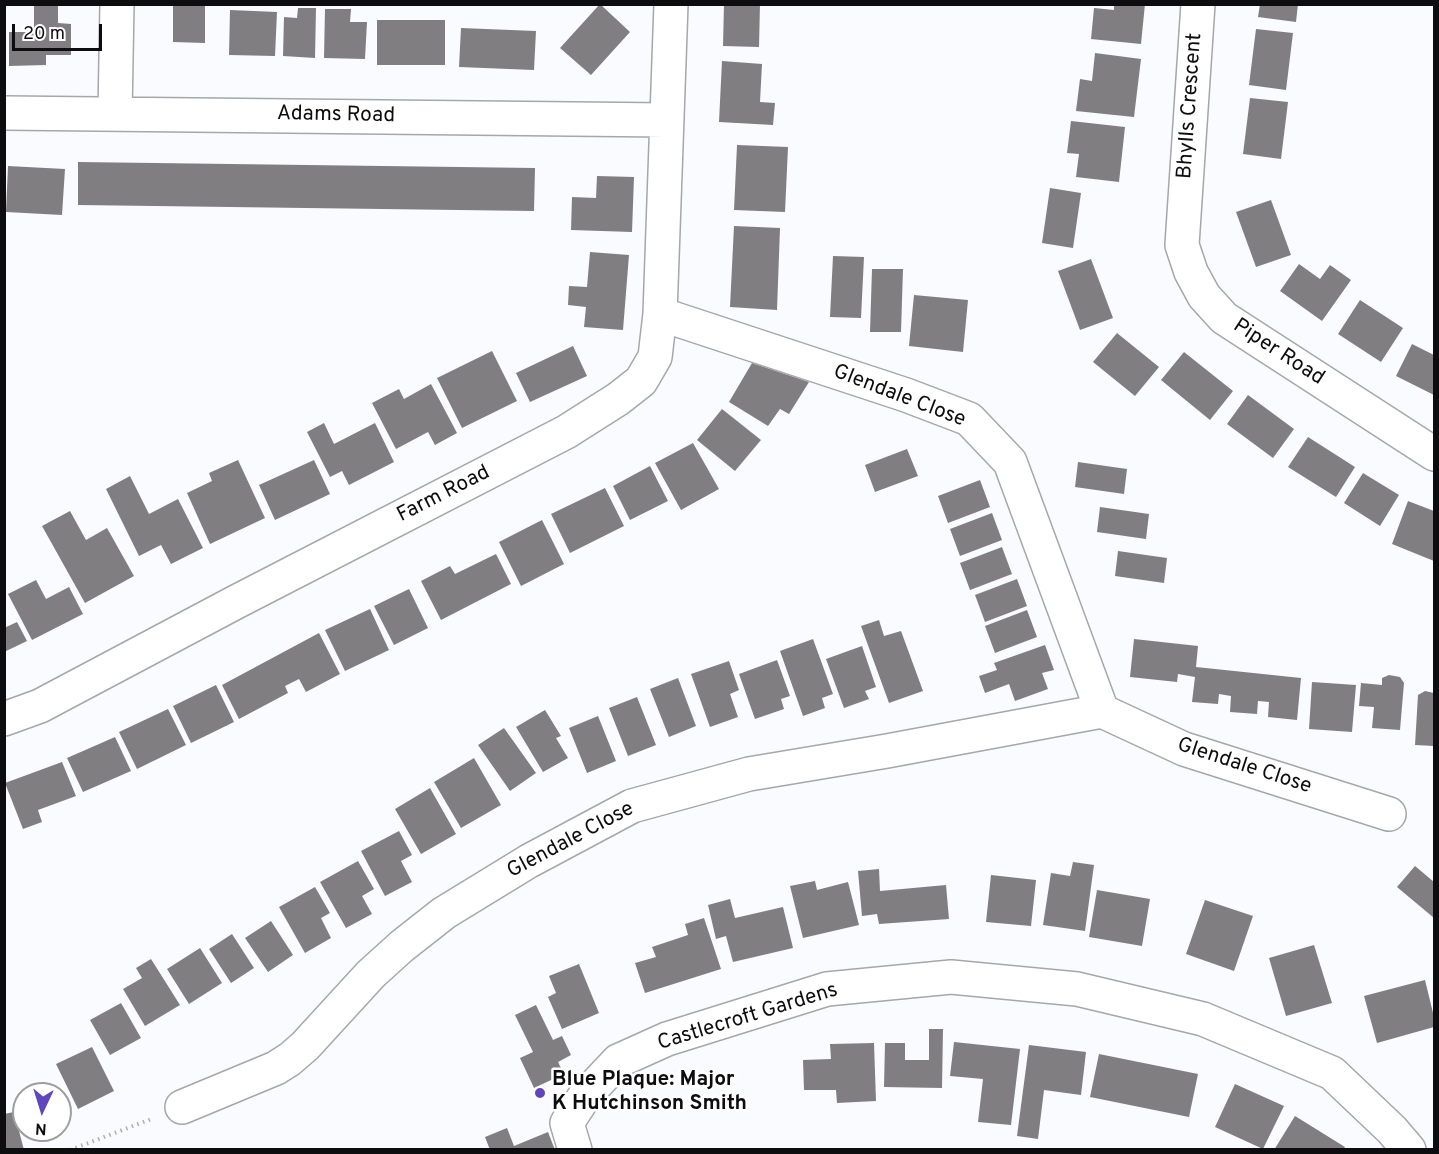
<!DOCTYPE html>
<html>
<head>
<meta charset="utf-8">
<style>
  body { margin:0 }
  #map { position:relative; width:1439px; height:1154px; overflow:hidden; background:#fafbfe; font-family:Overpass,sans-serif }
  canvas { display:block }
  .frame { position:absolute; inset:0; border:6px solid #0d0d0f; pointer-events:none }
  .north { position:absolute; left:12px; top:1082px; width:60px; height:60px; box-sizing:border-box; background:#fff; border:2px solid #9e9e9f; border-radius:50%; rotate:184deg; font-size:16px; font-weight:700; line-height:24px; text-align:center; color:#0d0d0f }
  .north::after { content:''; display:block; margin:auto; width:21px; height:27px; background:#6145bd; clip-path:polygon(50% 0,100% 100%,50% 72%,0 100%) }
  .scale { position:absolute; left:12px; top:24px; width:90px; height:27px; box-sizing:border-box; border:3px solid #0d0d0f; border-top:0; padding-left:8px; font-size:18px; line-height:21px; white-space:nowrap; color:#0d0d0f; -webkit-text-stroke:4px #fff; paint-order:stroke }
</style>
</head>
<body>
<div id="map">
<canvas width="1439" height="1154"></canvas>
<div class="frame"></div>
<div class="north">N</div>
<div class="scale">20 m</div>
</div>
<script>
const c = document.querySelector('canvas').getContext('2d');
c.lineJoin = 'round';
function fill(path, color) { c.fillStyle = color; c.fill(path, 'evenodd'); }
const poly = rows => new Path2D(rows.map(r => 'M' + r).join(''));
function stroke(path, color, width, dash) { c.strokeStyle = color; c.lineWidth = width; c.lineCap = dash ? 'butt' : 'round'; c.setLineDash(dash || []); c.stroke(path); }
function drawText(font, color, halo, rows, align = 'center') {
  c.font = font + ' Overpass,sans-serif'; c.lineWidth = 5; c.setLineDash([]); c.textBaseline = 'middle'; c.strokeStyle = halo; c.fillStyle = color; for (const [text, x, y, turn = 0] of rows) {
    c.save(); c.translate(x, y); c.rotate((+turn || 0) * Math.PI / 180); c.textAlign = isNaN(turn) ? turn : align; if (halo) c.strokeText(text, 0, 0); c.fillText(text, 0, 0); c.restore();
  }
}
const building = poly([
  [34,4,58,4,58,23,71,24,71,55,46,55,46,65,9,66,9,32,34,32],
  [173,4,205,4,205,43,173,42],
  [600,4,630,32,591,75,560,48],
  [724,4,760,4,759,47,723,46],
  [1114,4,1145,4,1141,44,1091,39,1094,8,1114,10],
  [1260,4,1298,4,1296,22,1258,17],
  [298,8,316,8,315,58,283,56,284,17,297,18],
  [325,9,351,9,350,22,367,22,365,59,324,58],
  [230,10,277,12,275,56,229,55],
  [377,20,445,20,445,65,377,65],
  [461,28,536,31,534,70,459,67],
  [1256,29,1293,33,1286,90,1249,85],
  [1095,53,1141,59,1134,117,1076,111,1080,79,1092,81],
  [722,61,762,64,760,102,775,103,773,125,719,122],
  [1250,98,1288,102,1281,159,1243,154],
  [1071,121,1125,127,1119,182,1076,177,1079,154,1067,153],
  [737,145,788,147,785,212,734,210],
  [78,162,535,168,534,211,78,205],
  [8,166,65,169,62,215,6,212],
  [597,176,634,177,632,232,571,230,572,197,596,198],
  [1050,188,1081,193,1073,248,1042,243],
  [1271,200,1291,255,1256,267,1236,212],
  [734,226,780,228,777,310,730,307],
  [590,252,629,255,623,330,584,327,586,307,568,305,569,286,587,287],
  [833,256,864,257,861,318,830,317],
  [1091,259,1113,318,1080,330,1058,271],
  [1299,264,1320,279,1330,265,1351,280,1322,321,1280,291],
  [872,269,903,269,901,332,870,332],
  [914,295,968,300,963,352,909,346],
  [1360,300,1403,328,1381,362,1338,334],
  [1117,333,1159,367,1135,396,1093,362],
  [1412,344,1434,355,1434,395,1396,376],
  [573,346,587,376,530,402,516,373],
  [492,351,517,401,462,428,437,378],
  [1184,352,1233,391,1210,420,1161,380],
  [752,363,809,382,789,414,780,409,768,426,729,402],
  [431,384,457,433,435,445,428,432,396,449,372,403,399,389,404,399],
  [1248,395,1294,429,1273,458,1227,424],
  [722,409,761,440,735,471,697,440],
  [324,423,334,444,375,423,394,462,349,485,342,471,330,477,307,432],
  [1308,437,1355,467,1336,497,1288,467],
  [693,443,719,489,681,510,655,463],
  [907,449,918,476,875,492,865,465],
  [238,460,265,518,210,544,187,493,212,481,209,473],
  [314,460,330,494,275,520,259,485],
  [1078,462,1127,469,1124,494,1075,487],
  [650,466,668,501,630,520,613,486],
  [1363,473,1399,495,1380,526,1344,503],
  [130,476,149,514,178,499,203,548,171,564,161,545,139,556,106,489],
  [980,480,990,507,948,523,938,496],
  [605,488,624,526,570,553,551,514],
  [1408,501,1434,511,1434,561,1392,544],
  [1100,507,1149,514,1146,539,1097,532],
  [70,511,86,540,107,528,134,576,85,603,42,526],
  [992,513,1002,540,960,556,950,529],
  [542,520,564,564,521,586,499,542],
  [1002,547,1012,574,970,590,960,563],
  [1118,551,1167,558,1164,583,1115,576],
  [496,554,511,584,441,620,421,581,450,566,455,574],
  [1017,579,1027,606,985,622,975,595],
  [36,580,46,599,69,587,83,614,32,640,8,594],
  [409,589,428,628,394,645,374,606],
  [370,609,389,650,345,671,325,630],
  [1027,610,1037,637,995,653,985,626],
  [879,620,884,636,901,631,923,691,889,703,861,626],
  [17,622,27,641,4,652,4,628],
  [319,633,340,674,306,692,299,679,285,686,288,693,239,719,222,685],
  [813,639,833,694,822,698,825,708,803,716,780,651],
  [1134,639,1198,646,1196,667,1301,678,1297,720,1268,717,1269,702,1258,701,1257,714,1230,712,1231,696,1219,694,1218,704,1192,702,1195,677,1178,674,1177,682,1130,677],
  [1045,645,1054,670,1042,673,1048,689,1015,701,1009,684,985,693,979,676,997,670,994,663],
  [862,646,876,687,865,691,869,699,844,708,826,659],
  [777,660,790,696,781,699,784,709,755,719,739,674],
  [729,661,739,690,730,694,738,717,710,727,691,674],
  [1389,675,1400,677,1404,683,1400,730,1372,728,1374,707,1359,706,1361,683,1382,685,1382,678],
  [678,678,696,726,669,737,650,689],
  [1312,682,1356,685,1352,732,1309,729],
  [216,685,234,722,191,743,173,706],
  [1425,691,1434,693,1434,746,1415,745,1418,695],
  [637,697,656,745,628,756,609,708],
  [168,709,186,745,137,769,119,732],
  [545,710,561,736,556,738,568,758,543,772,516,727],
  [598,716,616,761,587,773,569,728],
  [504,728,536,773,510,791,478,745],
  [115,737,131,771,83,792,67,758],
  [474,758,501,805,461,828,434,782],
  [62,762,76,796,38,810,42,822,23,829,5,783],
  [430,788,456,834,421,854,395,809],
  [399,831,412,855,401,861,412,882,385,896,361,851],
  [358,861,374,889,362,896,372,914,346,928,320,882],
  [1073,862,1094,865,1085,931,1043,925,1051,873,1070,876],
  [1415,866,1434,882,1434,918,1397,887],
  [879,869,880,891,946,885,949,919,879,924,877,914,862,916,858,871],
  [991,875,1036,880,1031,926,986,922],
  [815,881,817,890,848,882,859,925,803,938,790,886],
  [315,887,330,913,321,918,331,938,305,953,279,907],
  [1097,890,1150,899,1142,946,1089,937],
  [730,899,735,918,783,907,793,948,733,962,726,936,716,939,708,905],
  [1205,900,1253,916,1234,971,1186,954],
  [704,918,721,969,645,993,635,963,656,957,652,947,688,935,685,924],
  [271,921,293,955,268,972,245,938],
  [232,934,254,968,231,983,209,949],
  [1314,945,1332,1003,1286,1016,1269,958],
  [200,948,222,983,189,1004,167,969],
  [151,959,180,1005,145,1026,123,989,142,978,136,968],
  [579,964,599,1013,562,1029,548,997,556,993,549,976],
  [1425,980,1434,1017,1434,1027,1377,1043,1364,996],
  [121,1003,141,1038,110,1055,90,1020],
  [536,1005,553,1040,562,1036,571,1055,558,1062,564,1074,534,1088,520,1058,533,1052,515,1015],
  [929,1029,943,1029,942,1088,884,1087,885,1043,905,1043,905,1060,929,1060],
  [954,1042,1020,1049,1011,1125,978,1122,983,1079,950,1076],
  [874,1043,876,1101,837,1103,836,1090,804,1090,803,1060,831,1059,830,1044],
  [1029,1045,1086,1052,1081,1095,1044,1090,1038,1139,1017,1136],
  [92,1047,114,1091,78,1109,56,1064],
  [1099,1054,1198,1074,1189,1117,1090,1097],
  [1235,1084,1284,1106,1263,1149,1215,1127],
  [14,1112,24,1150,4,1150,4,1114],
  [1295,1116,1345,1147,1343,1150,1274,1150],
  [507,1128,514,1146,548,1132,555,1150,490,1150,485,1137]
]);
const path = poly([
  [70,1150,154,1118]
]);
const minor = poly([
  [1198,4,1182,245,1191,272,1204,296,1224,318,1434,454],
  [4,113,667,120],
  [115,113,117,4],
  [660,314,906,395,969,419,1010,462,1102,711],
  [4,719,40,706,236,602,566,432,618,399,641,381,655,357,660,314,671,4],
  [182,1107,276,1068,290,1059,305,1046,371,974,402,946,444,913,529,861,632,806,749,774,887,751,1102,711,1184,749,1389,814],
  [575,1150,567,1123,584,1097,618,1061,667,1039,827,989,951,977,1077,989,1203,1019,1332,1073,1392,1130,1409,1150]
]);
const markers = [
  [540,1093,6,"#6145bd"]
];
const streetNames = [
  ["Bhylls Crescent",1191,106,-86],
  ["Adams Road",336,116,1],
  ["Piper Road",1278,353,33],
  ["Glendale Close",899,397,21],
  ["Farm Road",444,495,-27],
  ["Glendale Close",1244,767,18],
  ["Glendale Close",571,841,-28],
  ["Castlecroft Gardens",748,1018,-17]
];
const poiNames = [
  ["Blue Plaque: Major",552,1081],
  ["K Hutchinson Smith",552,1105]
];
fill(building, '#817e81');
stroke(minor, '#a5a7aa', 36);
stroke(path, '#aeafb1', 4, [1.5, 4.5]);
stroke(minor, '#fff', 33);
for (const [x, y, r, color] of markers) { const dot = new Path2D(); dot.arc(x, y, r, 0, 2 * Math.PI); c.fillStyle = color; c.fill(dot); stroke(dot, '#fff', 2); }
drawText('21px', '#0d0d0f', '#fff', streetNames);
drawText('bold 21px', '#0d0d0f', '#fff', poiNames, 'left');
</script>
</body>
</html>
